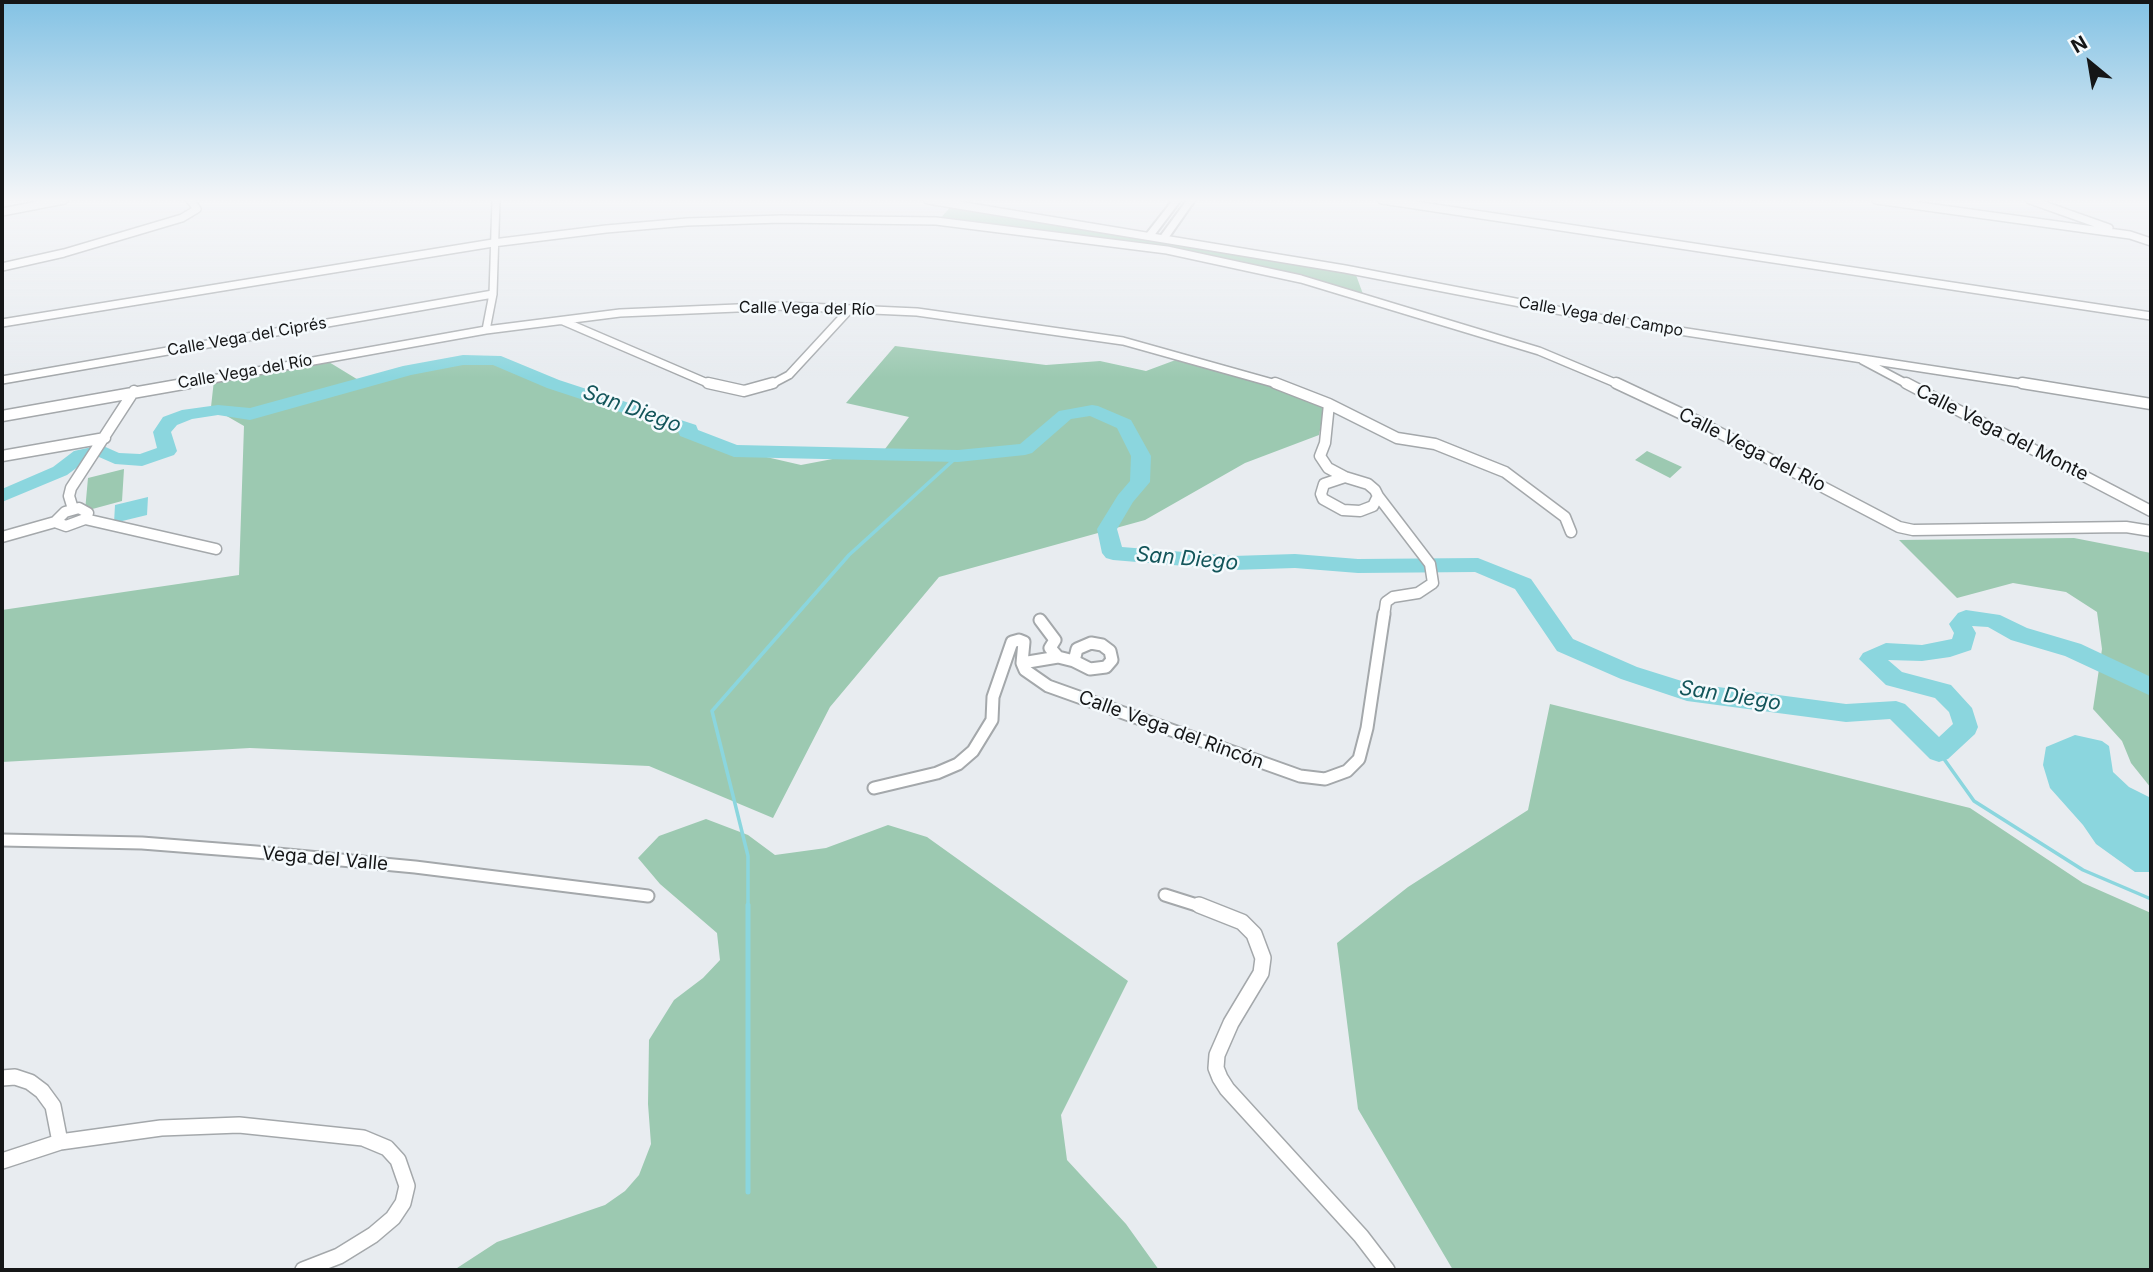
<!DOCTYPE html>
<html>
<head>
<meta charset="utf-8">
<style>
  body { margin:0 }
  #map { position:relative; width:2153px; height:1272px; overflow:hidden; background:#e8ecf0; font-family:Inter,sans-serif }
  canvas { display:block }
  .frame { position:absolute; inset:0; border:4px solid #151617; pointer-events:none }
  .north { position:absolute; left:2055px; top:28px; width:70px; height:70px; -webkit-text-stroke:5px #f5fafd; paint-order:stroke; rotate:330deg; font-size:19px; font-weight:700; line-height:28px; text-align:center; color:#151617 }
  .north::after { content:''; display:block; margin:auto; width:24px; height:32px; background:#151617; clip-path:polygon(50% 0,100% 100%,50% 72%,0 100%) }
</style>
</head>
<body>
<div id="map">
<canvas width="2153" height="1272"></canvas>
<div class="frame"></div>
<div class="north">N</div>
</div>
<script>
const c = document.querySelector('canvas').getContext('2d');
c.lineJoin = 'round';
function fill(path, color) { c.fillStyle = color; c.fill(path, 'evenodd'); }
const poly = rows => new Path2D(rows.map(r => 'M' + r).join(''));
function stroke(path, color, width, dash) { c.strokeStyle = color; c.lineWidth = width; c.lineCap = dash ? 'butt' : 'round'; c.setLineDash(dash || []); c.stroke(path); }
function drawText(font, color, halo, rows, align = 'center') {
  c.font = font + ' Inter,sans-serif'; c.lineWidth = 5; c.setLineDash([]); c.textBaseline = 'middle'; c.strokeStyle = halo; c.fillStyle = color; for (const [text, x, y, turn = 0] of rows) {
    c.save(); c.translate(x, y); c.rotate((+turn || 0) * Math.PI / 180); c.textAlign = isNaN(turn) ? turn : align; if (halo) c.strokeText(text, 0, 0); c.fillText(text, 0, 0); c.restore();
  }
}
const green = poly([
  [953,204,1356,275,1363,294,1184,252,938,221],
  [895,346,1046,365,1100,361,1146,371,1189,355,1325,406,1319,435,1245,463,1145,520,939,577,830,707,773,818,649,766,250,748,2,762,2,610,239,575,244,426,211,407,214,380,324,359,360,381,464,358,497,359,555,383,692,429,690,432,736,450,801,465,885,449,909,417,846,403],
  [1647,451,1682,467,1670,478,1635,460],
  [124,469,122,501,85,511,88,478],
  [2074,538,2151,553,2151,788,2131,763,2122,741,2093,709,2102,649,2097,612,2066,592,2013,583,1957,598,1899,540],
  [1550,704,1970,808,2083,883,2151,913,2151,1270,1453,1270,1358,1109,1337,943,1408,887,1528,810],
  [706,819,748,835,775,855,826,848,888,825,927,837,1128,981,1061,1115,1067,1160,1126,1224,1159,1270,454,1270,497,1242,605,1205,625,1191,639,1175,651,1144,648,1104,649,1040,674,1000,703,978,720,960,717,933,660,884,638,858,659,836]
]);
const water = poly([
  [148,497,147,515,114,523,115,505],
  [2075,735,2102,741,2109,746,2113,772,2129,787,2151,798,2151,872,2135,872,2096,844,2083,825,2050,788,2043,765,2046,747]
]);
const streamFar1 = poly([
  [1939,752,1974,801,2083,870,2151,899],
  [748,907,748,856,712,711,849,555,958,456]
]);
const stream = poly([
  [748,905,748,1192]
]);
const river = poly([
  [463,355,501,356,559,380,696,425,698,430,737,445,958,450,1020,444,1059,411,1092,405,1098,406,1131,420,1151,456,1150,482,1133,502,1117,529,1122,547,1233,556,1295,554,1358,559,1478,558,1531,579,1573,639,1637,667,1688,683,1846,704,1896,701,1905,704,1939,737,1953,724,1949,712,1935,698,1886,685,1859,659,1863,653,1886,643,1922,645,1952,639,1954,633,1949,624,1958,613,1966,610,2000,615,2027,628,2081,644,2151,677,2151,696,2065,656,2011,640,1988,627,1972,626,1976,633,1971,650,1950,657,1922,661,1888,660,1902,672,1951,685,1972,708,1978,727,1975,734,1948,759,1939,762,1930,759,1890,719,1846,722,1687,701,1621,679,1557,651,1515,589,1475,572,1358,573,1295,568,1233,570,1113,560,1106,558,1102,553,1097,529,1118,495,1130,481,1131,456,1117,428,1090,416,1071,419,1032,453,1025,455,958,462,734,457,680,436,678,431,547,388,493,365,463,365,411,375,250,420,218,415,192,419,177,425,171,432,177,451,174,455,142,466,115,464,99,457,87,460,67,475,2,502,2,489,53,467,74,451,101,445,119,453,140,454,157,448,153,432,163,417,182,410,218,405,250,408,403,366,463,355]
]);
const minorFar3 = poly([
  [928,200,1345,269,1608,320,2032,385],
  [1382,200,2151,316],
  [1876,200,2130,235,2151,242],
  [2030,200,2109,228],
  [2,212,64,200],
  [2,267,64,253,182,218,197,209,190,200],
  [563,321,712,385],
  [2,323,493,243,606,229,687,222,781,219,936,221,1167,250,1301,279,1539,351,1620,385],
  [486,330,493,294,496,200],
  [1862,360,1909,385],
  [2,380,493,294],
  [179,385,486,330,620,313,784,306,917,312,1123,341,1280,385],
  [770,385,789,375,850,309]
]);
const minorFar2 = poly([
  [708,383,744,391,773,383],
  [1275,383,1329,404,1397,438,1435,444,1505,472,1565,517,1571,532],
  [1616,383,1697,421,1899,527,1913,530,2126,527,2151,531],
  [1906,383,2151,511],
  [2022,383,2151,404],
  [1329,404,1325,443,1320,456,1328,468,1345,477],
  [2,416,189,383],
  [2,456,105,438],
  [1345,477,1368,484,1375,490,1378,496,1373,506,1360,511,1343,510,1323,499,1321,494,1324,484,1345,477],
  [1378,496,1430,564,1433,583,1418,593,1393,597,1386,602,1384,616],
  [79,508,88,513,85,519,66,526,55,522,65,512,79,508],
  [73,509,69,496,71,488,134,391],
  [85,519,216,549],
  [2,537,55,522]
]);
const minorFar1 = poly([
  [1040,620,1055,640,1050,648,1058,657],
  [1091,643,1102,645,1110,651,1112,660,1106,667,1090,669,1074,661,1077,649,1091,643],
  [1022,663,1058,657,1074,661],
  [874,788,937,773,958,764,973,751,992,720,993,697,1012,642,1019,640,1024,642,1022,663,1025,670,1048,686,1300,776,1325,779,1347,771,1359,759,1367,728,1384,614],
  [2,840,142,843,256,852,415,867,648,896],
  [1165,895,1203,907]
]);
const minor = poly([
  [1199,905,1242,922,1254,934,1263,958,1261,973,1231,1023,1217,1055,1216,1068,1220,1078,1227,1089,1361,1236,1387,1270],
  [2,1078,15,1077,30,1082,42,1091,53,1106,60,1142],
  [2,1161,60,1142,161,1128,239,1125,363,1138,387,1148,398,1160,407,1186,403,1203,393,1218,373,1235,339,1256,303,1270]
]);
const tertiary = poly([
  [1173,200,1181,200,1153,237,1147,237,1147,233,1173,200],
  [1187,200,1195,200,1167,240,1161,240,1159,238,1187,200]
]);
const farStreetnames = [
  ["Calle Vega del Río",807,309,1],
  ["Calle Vega del Campo",1601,317,10],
  ["Calle Vega del Ciprés",247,337,-10],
  ["Calle Vega del Río",245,372,-10]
];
const streetNames = [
  ["Calle Vega del Monte",2002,433,27],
  ["Calle Vega del Río",1752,450,27],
  ["Calle Vega del Rincón",1171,730,20],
  ["Vega del Valle",325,859,5]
];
const waterNames = [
  ["San Diego",632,409,20],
  ["San Diego",1187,559,5],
  ["San Diego",1730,696,9]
];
fill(green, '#9cc9b1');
fill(water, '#8bd6de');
stroke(streamFar1, '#8bd6de', 3.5);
stroke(stream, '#8bd6de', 5);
fill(river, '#8bd6de');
stroke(minorFar3, '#a4a8ab', 10);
stroke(minorFar2, '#a4a8ab', 13);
stroke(minorFar1, '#a4a8ab', 15);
stroke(minor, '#a4a8ab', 18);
stroke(tertiary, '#a4a8ab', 4);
stroke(minorFar3, '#fff', 7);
stroke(minorFar2, '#fff', 10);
stroke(minorFar1, '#fff', 11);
stroke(minor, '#fff', 15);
fill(tertiary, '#fff');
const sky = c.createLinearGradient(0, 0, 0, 378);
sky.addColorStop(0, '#83c2e4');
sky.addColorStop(0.53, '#f5f6f8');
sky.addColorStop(1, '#f5f6f800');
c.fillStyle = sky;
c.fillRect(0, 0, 2153, 378);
drawText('16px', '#151617', '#f5fafd', farStreetnames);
drawText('19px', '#151617', '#f5fafd', streetNames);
drawText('italic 21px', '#13555a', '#f5fafd', waterNames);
</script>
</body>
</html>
